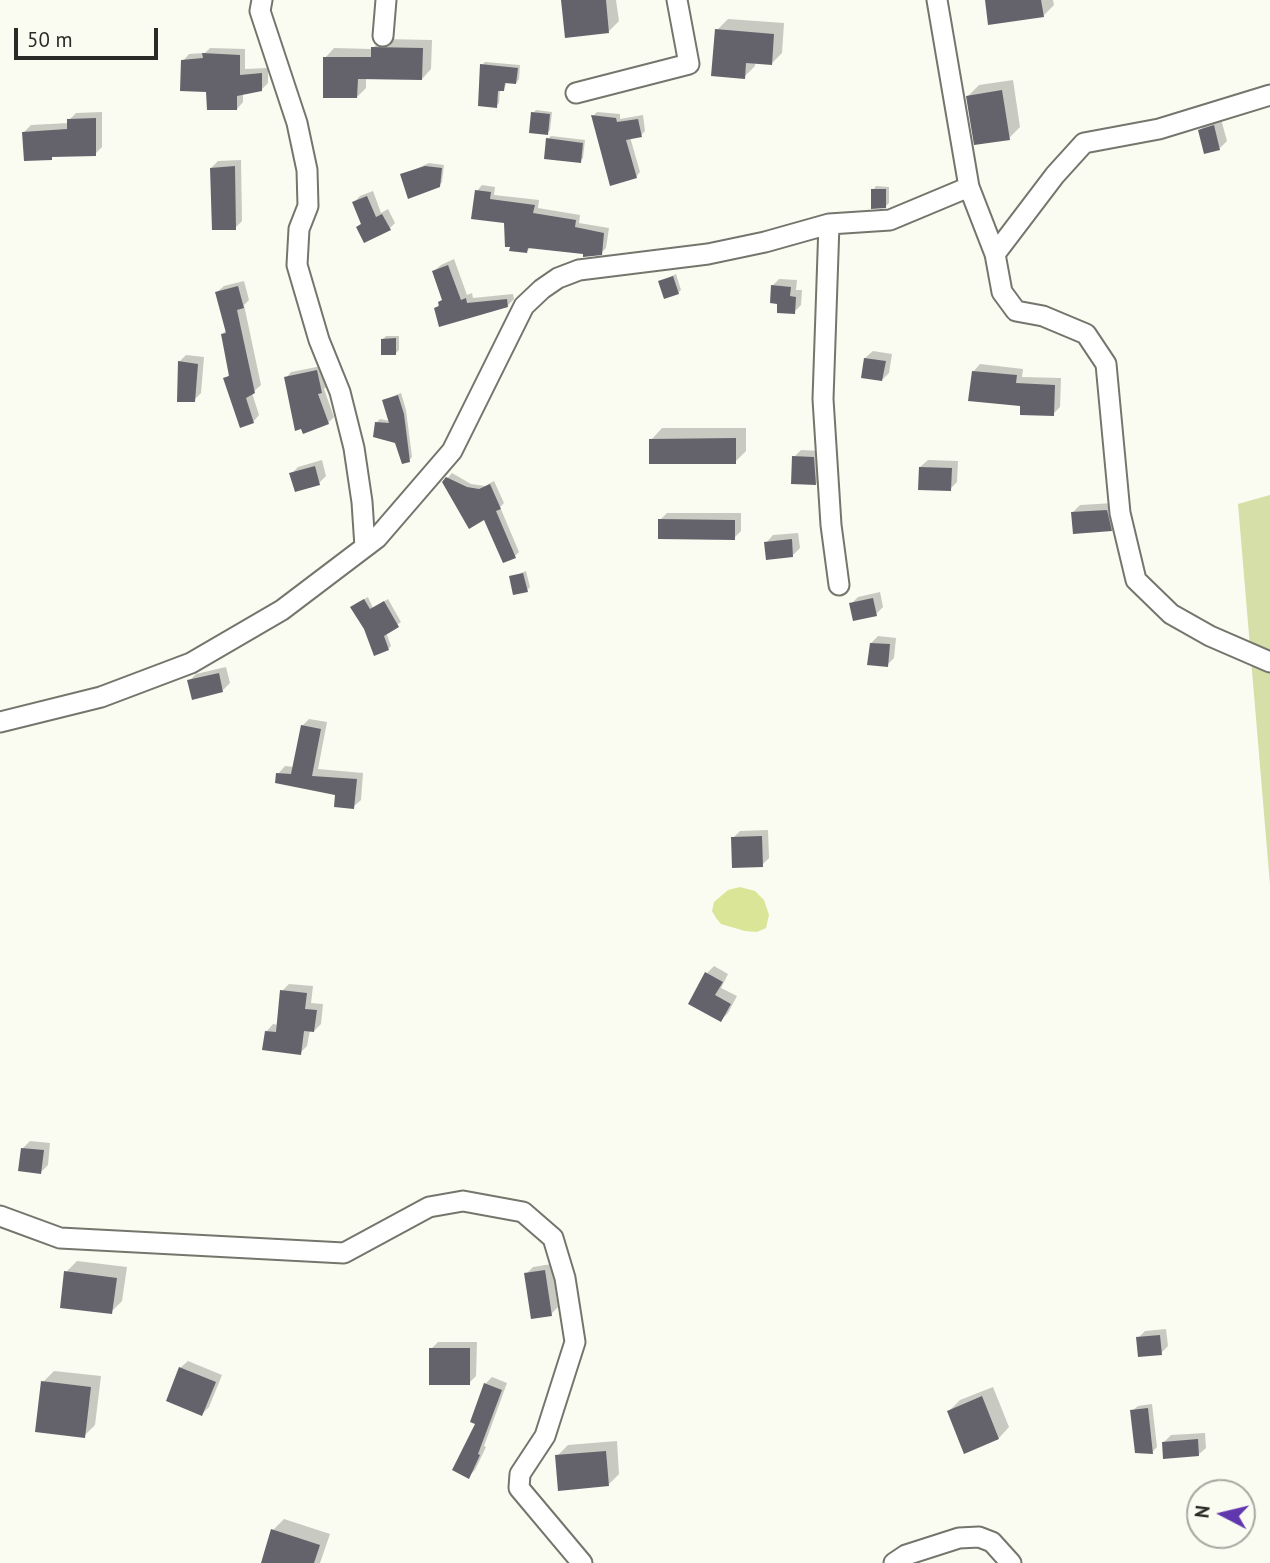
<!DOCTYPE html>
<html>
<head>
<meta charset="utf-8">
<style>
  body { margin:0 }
  #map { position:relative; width:1270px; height:1563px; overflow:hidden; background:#fafcf1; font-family:"PT Sans",sans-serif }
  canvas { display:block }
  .north { position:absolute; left:1186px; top:1479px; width:70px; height:70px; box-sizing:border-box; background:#fafcf1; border:2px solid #a7a8a0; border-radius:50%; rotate:277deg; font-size:19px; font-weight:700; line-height:28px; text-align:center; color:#2a2b27 }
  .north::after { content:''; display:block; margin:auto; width:24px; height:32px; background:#6037af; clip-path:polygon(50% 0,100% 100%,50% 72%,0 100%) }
  .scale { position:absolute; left:14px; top:28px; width:144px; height:32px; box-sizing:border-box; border:4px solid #2a2b27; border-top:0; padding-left:9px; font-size:21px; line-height:24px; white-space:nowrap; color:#2a2b27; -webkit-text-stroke:5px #fafcf1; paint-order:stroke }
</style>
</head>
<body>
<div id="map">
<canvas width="1270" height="1563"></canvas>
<div class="north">N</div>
<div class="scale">50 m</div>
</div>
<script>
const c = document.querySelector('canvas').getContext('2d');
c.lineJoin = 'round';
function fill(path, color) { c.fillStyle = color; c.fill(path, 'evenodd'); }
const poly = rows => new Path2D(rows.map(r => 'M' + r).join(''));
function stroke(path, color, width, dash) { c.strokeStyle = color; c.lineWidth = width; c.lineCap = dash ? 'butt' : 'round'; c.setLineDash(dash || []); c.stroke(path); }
const green = poly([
  [1270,495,1270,885,1238,504]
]);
const water = poly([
  [740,887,755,891,764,900,769,915,766,928,757,932,745,931,721,924,716,918,712,911,714,902,728,890]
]);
const shadow = poly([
  [563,0,616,0,619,21,609,31],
  [987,0,1053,0,1054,5,1043,16],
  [728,19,784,23,782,53,771,64,755,62,755,66,744,77,717,30],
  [382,39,432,40,431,69,422,79,366,77,366,88,357,97,325,58,334,48,372,49],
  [210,48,245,49,245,69,268,68,268,83,261,90,243,93,243,102,237,109,207,90,183,61,189,54,205,53],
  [485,62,520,65,519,79,516,83,507,82,504,89,500,89,499,103,496,106,482,65],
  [1013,80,1020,127,1009,138,968,96,979,85],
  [536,110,552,112,550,130,547,133,533,113],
  [102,112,102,147,95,154,54,155,51,158,24,132,31,125,69,123,69,120,76,113],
  [597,112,620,114,620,119,643,115,645,131,641,135,630,137,640,172,636,177,593,116],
  [1221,119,1227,141,1220,148,1200,130,1207,123],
  [551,136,585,140,583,158,580,161,548,139],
  [241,160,242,221,235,228,211,168,218,161],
  [429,163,444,165,442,182,439,186,402,175],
  [482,185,495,187,494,195,539,200,538,208,580,215,579,223,609,228,606,248,601,253,532,246,527,251,506,221,477,191],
  [876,186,889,187,889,203,886,206,873,190],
  [373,191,381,213,388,209,395,223,389,229,362,223,354,202,360,196],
  [454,259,467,295,472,293,473,298,513,294,514,299,507,306,436,308,443,299,434,271,441,265],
  [676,274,681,290,678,293,660,282],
  [779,279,797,280,796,290,802,290,801,305,794,312,772,286],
  [244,281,249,300,244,305,261,385,252,393,259,415,253,422,225,379,231,373,222,334,227,330,217,292,224,286],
  [386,336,399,336,399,350,396,353,383,339],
  [873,351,892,354,889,373,882,380,865,358],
  [186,355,204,357,201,393,194,400,179,362],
  [980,364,1023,369,1022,377,1061,378,1060,407,1053,414,1022,405,973,372],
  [322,366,327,386,324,389,334,417,328,423,286,378,291,372],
  [401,393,406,410,412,457,409,460,397,442,377,422,380,419,390,421,384,400],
  [662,428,746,428,746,451,735,462,651,440],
  [801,450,821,451,823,477,816,484,794,457],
  [322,460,326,476,319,483,291,474,298,467],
  [928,460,958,461,957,482,950,489,920,467],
  [452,473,471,484,485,486,494,481,504,503,500,507,519,552,515,556,485,518,444,482],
  [1114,503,1118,523,1111,530,1073,512,1080,505],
  [667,513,741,513,741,531,734,538,660,520],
  [798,533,800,548,793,555,766,543,773,535],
  [526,571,530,587,527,590,511,577],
  [880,592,883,607,876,614,851,604,858,597],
  [368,597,373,608,388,599,401,622,386,632,391,646,388,649,355,604],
  [878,636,896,638,894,658,887,665,871,643],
  [226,667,230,683,223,690,189,681,196,674],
  [309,719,327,722,318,769,363,773,361,800,353,807,337,793,278,774,285,766,294,767,302,726],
  [768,830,769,858,762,865,733,838,740,831],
  [714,966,728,974,721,988,737,996,728,1013,721,1020,707,973],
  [289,984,313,986,311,1003,323,1004,321,1024,314,1031,310,1030,307,1046,300,1053,266,1032,273,1024,278,1025,282,991],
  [30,1141,50,1143,48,1165,41,1172,23,1148],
  [77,1261,127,1267,122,1301,111,1312,66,1272],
  [552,1264,558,1307,551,1314,526,1274,533,1267],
  [1166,1329,1168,1346,1161,1353,1138,1338,1145,1331],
  [438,1342,477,1342,476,1376,469,1383,431,1349],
  [188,1361,222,1375,209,1407,202,1414,180,1368],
  [54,1371,101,1376,95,1425,84,1436,43,1382],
  [492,1377,507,1383,484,1446,486,1447,475,1470,468,1477,485,1384],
  [993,1387,1009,1427,999,1438,949,1411,960,1400],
  [1152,1404,1157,1447,1152,1452,1132,1411,1138,1406],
  [1205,1433,1206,1448,1198,1455,1164,1442,1171,1435],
  [617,1441,619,1474,608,1485,557,1456,568,1445],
  [284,1519,330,1534,320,1563,266,1563,273,1530]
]);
const building = poly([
  [561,0,606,0,609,33,565,38],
  [985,0,1041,0,1044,17,988,25],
  [715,29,774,34,772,65,746,63,745,79,711,76],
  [371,47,423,48,422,80,358,79,357,98,323,98,323,57,371,57],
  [202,53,240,55,240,75,262,73,262,91,237,96,237,110,207,110,206,92,180,91,181,60,203,58],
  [480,64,518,68,516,84,505,83,504,91,498,91,497,108,478,106],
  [1002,90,1010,140,974,145,966,96],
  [531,112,550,114,548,135,529,133],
  [591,115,616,118,617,122,638,119,642,137,626,140,637,178,610,186],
  [96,118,96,156,52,157,52,160,24,161,22,132,67,129,67,119],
  [1214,125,1220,150,1204,154,1198,130],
  [546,138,583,143,581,163,544,159],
  [235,166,236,230,212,230,210,168],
  [425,166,442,168,440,187,408,199,400,174],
  [871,189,886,189,886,208,871,209],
  [475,190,491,192,490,199,535,205,533,213,576,220,575,227,604,233,602,255,583,257,583,254,528,248,527,253,509,251,510,247,505,247,504,223,471,219],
  [367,196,376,217,382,214,391,230,364,243,356,227,361,224,352,202],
  [448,265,461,300,466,298,467,303,507,299,508,307,439,327,434,308,439,306,438,302,442,300,432,271],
  [673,276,679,294,664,299,658,281],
  [771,285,791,287,790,296,796,297,795,314,777,313,777,304,770,303],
  [238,286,244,308,237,310,255,393,246,398,254,423,240,428,223,378,229,376,221,334,226,333,215,292],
  [396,338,396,355,381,355,381,339],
  [864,358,886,361,882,381,861,378],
  [178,361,198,364,195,402,177,402],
  [317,370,322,393,318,394,329,424,303,434,301,429,295,431,284,377],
  [972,371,1017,375,1016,383,1055,385,1054,416,1020,415,1020,406,968,401],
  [398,395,404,414,410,462,402,464,395,443,373,437,375,422,389,423,382,400],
  [736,438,736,464,649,464,649,439],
  [792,456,814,457,816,485,791,484],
  [315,466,320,485,295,492,289,473],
  [919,467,952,468,951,491,918,490],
  [446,477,467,487,479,489,490,484,501,509,496,511,516,558,503,563,484,520,469,529,442,482],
  [1107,510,1112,531,1073,534,1071,512],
  [658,519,735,520,735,540,658,539],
  [792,539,793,557,766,560,764,542],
  [523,573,528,592,513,595,509,576],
  [873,598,877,616,853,621,849,603],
  [364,599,370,609,384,601,399,627,384,636,389,650,374,656,364,629,350,607],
  [870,643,890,644,888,667,867,665],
  [219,673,223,692,192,700,187,680],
  [301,725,321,729,312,776,357,779,354,809,334,807,335,795,275,783,276,773,291,774],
  [762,836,763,867,732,868,731,837],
  [705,972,723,982,715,995,731,1004,721,1022,688,1004],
  [280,990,307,993,305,1009,317,1010,314,1032,304,1031,301,1055,262,1050,265,1031,276,1032],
  [21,1148,44,1150,41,1174,18,1171],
  [545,1270,552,1316,531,1319,524,1273],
  [64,1271,117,1278,112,1314,60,1308],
  [1160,1335,1162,1355,1138,1357,1136,1337],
  [429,1348,470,1348,470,1385,429,1385],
  [179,1367,216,1382,202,1416,166,1401],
  [41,1381,91,1387,85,1438,35,1432],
  [484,1383,502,1390,478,1454,480,1455,469,1479,452,1470,475,1424,470,1422],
  [982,1396,999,1439,964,1454,947,1411],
  [1148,1408,1153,1454,1135,1453,1130,1410],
  [1198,1439,1199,1456,1163,1459,1162,1442],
  [606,1451,609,1486,558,1491,555,1455],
  [271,1529,320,1545,314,1563,261,1563]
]);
const minor = poly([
  [262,0,260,11,297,123,307,170,308,206,299,229,297,265,319,340,340,392,354,448,362,502,365,547],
  [383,36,386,0],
  [576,93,689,64,677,0],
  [969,187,995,254,1002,292,1016,311,1043,316,1086,334,1106,364,1120,513,1136,580,1171,614,1210,636,1270,662],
  [829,224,823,399,831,525,839,585],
  [995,254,1055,175,1084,143,1159,129,1270,95],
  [0,722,101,697,191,663,282,610,377,538,452,451,524,306,542,289,558,278,579,270,708,254,765,242,829,224,890,220,969,187,937,0],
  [0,1216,60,1238,344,1253,429,1207,463,1201,523,1212,553,1238,565,1278,575,1342,545,1436,520,1474,519,1488,582,1563],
  [894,1563,906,1555,959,1538,979,1537,992,1542,1011,1563]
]);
fill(green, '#d6dfa8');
fill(water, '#dae598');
fill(shadow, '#0003');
fill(building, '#64636c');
stroke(minor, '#74766d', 23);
stroke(minor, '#fff', 19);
</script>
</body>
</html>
